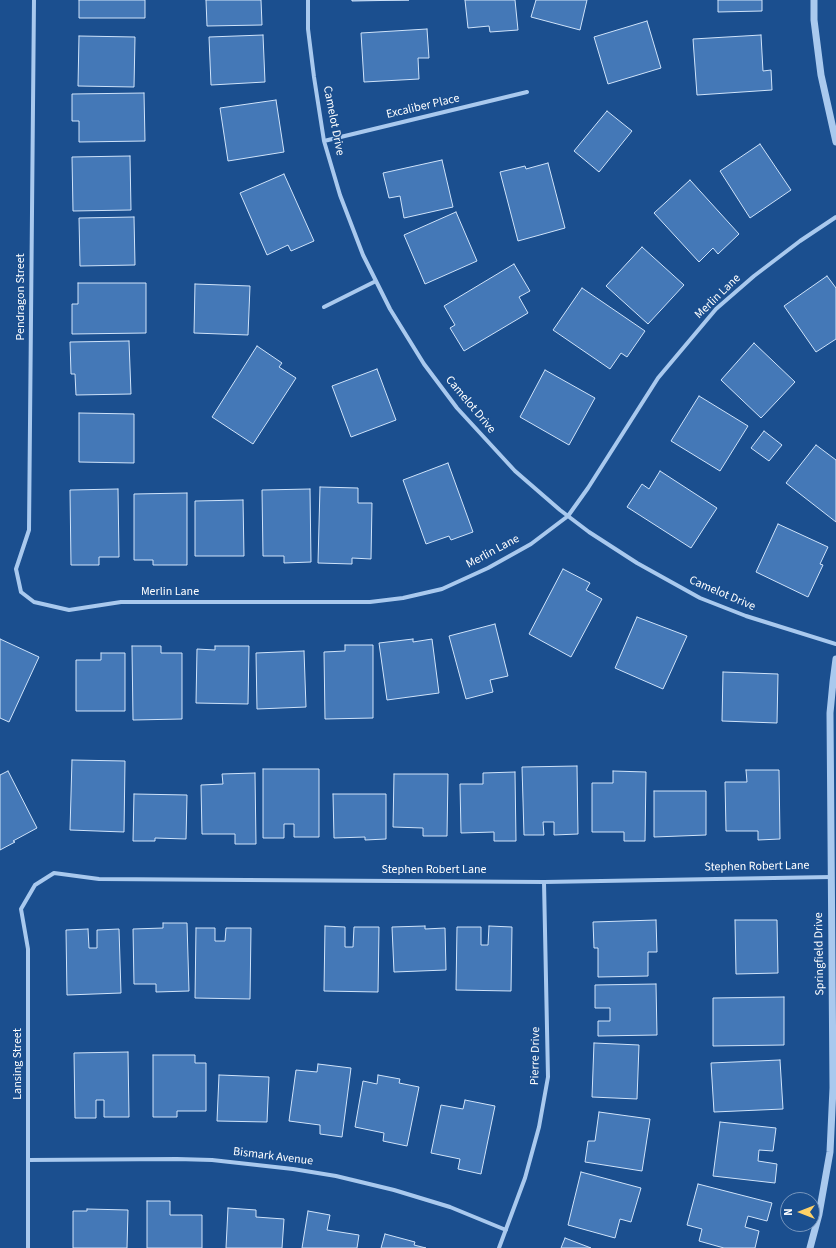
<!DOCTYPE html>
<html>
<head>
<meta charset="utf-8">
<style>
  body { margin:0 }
  #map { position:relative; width:836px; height:1248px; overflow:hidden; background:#1b4f8f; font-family:"Source Sans 3",sans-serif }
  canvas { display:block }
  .north { position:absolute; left:780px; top:1192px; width:40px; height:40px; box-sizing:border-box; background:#1b4f8f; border:1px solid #7695bc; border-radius:50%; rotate:270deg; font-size:11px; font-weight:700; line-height:16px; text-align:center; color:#fff }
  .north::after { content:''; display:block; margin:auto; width:14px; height:18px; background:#ffd166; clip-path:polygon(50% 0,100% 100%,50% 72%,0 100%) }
</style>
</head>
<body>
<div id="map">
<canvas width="836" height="1248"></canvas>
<div class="north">N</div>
</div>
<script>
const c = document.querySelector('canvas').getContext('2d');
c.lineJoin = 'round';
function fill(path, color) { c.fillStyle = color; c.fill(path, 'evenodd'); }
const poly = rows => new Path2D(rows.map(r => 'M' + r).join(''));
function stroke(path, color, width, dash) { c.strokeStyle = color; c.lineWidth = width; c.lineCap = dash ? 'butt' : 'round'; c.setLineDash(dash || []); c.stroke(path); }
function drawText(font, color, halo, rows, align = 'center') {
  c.font = font + ' "Source Sans 3",sans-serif'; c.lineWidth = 3; c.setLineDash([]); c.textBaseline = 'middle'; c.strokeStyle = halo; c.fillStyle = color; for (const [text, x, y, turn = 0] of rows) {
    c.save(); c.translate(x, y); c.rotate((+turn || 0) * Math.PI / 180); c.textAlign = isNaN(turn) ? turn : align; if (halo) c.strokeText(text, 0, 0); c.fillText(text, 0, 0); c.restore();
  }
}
const building = poly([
  [79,0,145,0,145,18,79,18,79,0],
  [206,0,261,0,262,25,207,26,206,0],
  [352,0,409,0,352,1,352,0],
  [465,0,515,0,518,30,490,32,489,26,468,28,465,0],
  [536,0,587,0,580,30,531,17,536,0],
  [718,0,762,0,762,11,718,12,718,0],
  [647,21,661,68,608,84,594,37,647,21],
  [427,29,429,58,418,58,419,79,364,82,361,33,427,29],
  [263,35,265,82,211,85,209,37,263,35],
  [761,35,763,71,771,70,772,90,697,95,693,39,761,35],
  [79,36,135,37,134,87,78,86,79,36],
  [144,93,145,141,79,142,79,121,72,121,72,94,144,93],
  [276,100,284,152,228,161,220,108,276,100],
  [607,111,632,131,599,172,574,151,607,111],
  [760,144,791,190,750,218,720,171,760,144],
  [130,156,131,210,73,211,72,157,130,156],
  [442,160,453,207,404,218,400,196,389,198,383,173,442,160],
  [548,163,565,228,518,241,500,172,525,166,526,169,548,163],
  [284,174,314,241,291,251,288,245,267,255,240,193,284,174],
  [690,180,739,234,718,254,713,248,699,262,654,213,690,180],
  [456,212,477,261,425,284,404,235,456,212],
  [134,217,135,265,80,266,79,218,134,217],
  [642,247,684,285,648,324,606,286,642,247],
  [514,264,530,291,519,297,528,313,464,351,450,328,455,325,444,306,514,264],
  [827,276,836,288,836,339,816,352,784,306,827,276],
  [78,283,146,283,146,333,72,334,72,304,78,304,78,283],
  [195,284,250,286,248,335,194,333,195,284],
  [582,288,645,331,627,357,621,353,610,369,553,330,582,288],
  [129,341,131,394,76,395,75,374,71,374,70,342,129,341],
  [754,343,795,382,761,418,721,380,754,343],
  [257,346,282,363,279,367,296,378,253,444,212,417,257,346],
  [377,369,396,420,351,437,332,386,377,369],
  [545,370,595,398,569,445,520,417,545,370],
  [699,396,748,426,720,471,671,441,699,396],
  [79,413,134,414,134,463,79,462,79,413],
  [764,431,782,445,769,461,751,448,764,431],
  [816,445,836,460,836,522,786,483,816,445],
  [448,463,473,532,451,540,449,536,426,544,403,480,448,463],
  [660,471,717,508,691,548,627,507,642,484,649,489,660,471],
  [320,487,358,488,358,503,372,503,371,559,352,558,352,564,318,563,320,487],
  [118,489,119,557,99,557,99,565,71,565,70,490,118,489],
  [310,489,311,562,284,563,284,556,263,556,262,490,310,489],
  [187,493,187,565,153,565,153,560,134,560,134,494,187,493],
  [243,500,244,556,195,556,195,501,243,500],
  [778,524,828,547,820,564,823,565,808,597,756,572,778,524],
  [563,569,590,583,586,590,602,599,571,657,529,634,563,569],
  [637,617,687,636,663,689,615,668,637,617],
  [495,624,508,676,490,680,493,692,466,699,449,636,495,624],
  [0,639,39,657,9,722,0,718,0,639],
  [413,639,413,642,432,639,439,693,387,700,379,643,413,639],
  [345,645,373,645,373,718,325,719,324,652,345,651,345,645],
  [132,646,161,646,161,653,182,653,182,719,133,720,132,646],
  [215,646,249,646,248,704,196,703,197,649,215,650,215,646],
  [304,651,306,707,257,709,256,653,304,651],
  [101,653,125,653,125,711,76,711,76,660,101,660,101,653],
  [723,672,778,674,777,723,722,721,723,672],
  [72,760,125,761,124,832,70,830,72,760],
  [577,766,578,834,554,835,554,822,543,822,544,835,524,835,522,767,577,766],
  [263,769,319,769,319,837,294,837,294,824,284,824,284,838,263,838,263,769],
  [746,770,779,770,780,839,758,840,758,831,726,831,725,782,747,782,746,770],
  [8,771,37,828,13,841,15,842,0,850,0,775,8,771],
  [613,771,646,772,645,841,624,841,624,832,592,832,592,783,613,783,613,771],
  [515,772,516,841,494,841,494,832,461,833,460,784,483,784,483,773,515,772],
  [255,773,256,844,235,844,235,834,202,834,201,785,223,784,222,774,255,773],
  [394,774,448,774,447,836,423,836,423,828,393,827,394,774],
  [654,791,706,791,706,835,654,837,654,791],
  [134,794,187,795,186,839,155,838,155,841,133,841,134,794],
  [333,794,386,794,386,839,365,840,365,837,334,838,333,794],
  [656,920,657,952,648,952,648,976,598,977,598,948,594,948,593,922,656,920],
  [735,920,777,920,778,973,736,974,735,920],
  [163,923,187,923,189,991,156,992,156,984,134,984,133,929,163,928,163,923],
  [325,926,345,927,345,947,353,947,354,927,379,927,378,992,324,991,325,926],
  [425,926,425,929,445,928,446,970,394,972,392,927,425,926],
  [489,926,512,927,511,991,456,990,457,927,481,927,481,945,488,945,489,926],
  [196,928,215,928,215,941,225,941,226,928,251,928,250,999,195,998,196,928],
  [88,929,89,948,97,948,97,930,119,929,121,993,67,995,66,930,88,929],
  [656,984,657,1035,598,1036,598,1021,610,1021,610,1008,595,1008,595,985,656,984],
  [784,997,784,1045,713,1046,713,998,784,997],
  [594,1043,639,1045,637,1099,592,1097,594,1043],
  [128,1052,129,1117,104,1117,104,1100,96,1100,96,1118,75,1118,74,1053,128,1052],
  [153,1055,195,1055,195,1063,206,1063,206,1111,177,1111,177,1117,153,1117,153,1055],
  [780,1060,783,1109,714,1112,711,1063,780,1060],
  [318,1064,351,1068,342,1137,320,1134,320,1125,289,1121,296,1070,317,1072,318,1064],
  [219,1075,269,1077,267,1122,217,1121,219,1075],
  [378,1075,400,1079,399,1083,419,1087,407,1146,383,1141,384,1133,355,1127,363,1081,377,1084,378,1075],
  [465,1100,495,1106,481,1174,458,1169,460,1159,431,1153,441,1105,463,1109,465,1100],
  [599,1112,650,1119,642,1171,585,1162,588,1141,595,1141,599,1112],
  [720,1122,776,1128,773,1151,759,1150,758,1161,777,1164,775,1183,713,1176,720,1122],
  [581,1172,641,1188,631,1222,620,1219,615,1238,568,1225,581,1172],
  [698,1184,772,1203,767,1221,748,1216,745,1227,759,1231,755,1248,724,1248,699,1241,702,1229,687,1225,698,1184],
  [147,1201,170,1201,170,1215,202,1215,202,1248,147,1248,147,1201],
  [228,1208,256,1210,256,1217,284,1219,282,1248,226,1248,228,1208],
  [87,1209,128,1210,127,1248,73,1248,73,1211,87,1211,87,1209],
  [308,1211,330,1215,327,1230,359,1235,357,1248,302,1248,308,1211],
  [385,1234,415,1242,414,1245,426,1248,381,1248,385,1234],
  [565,1238,591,1248,561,1248,565,1238]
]);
const minor = poly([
  [34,0,29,530,16,569,21,592,34,602,69,610,121,602,370,602,403,598,442,589,488,568,531,544,568,516,588,488,658,378,716,309,754,276,800,241,836,217],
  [308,0,308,29,314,77,324,141,340,195,363,255,390,309,424,364,457,408,515,471,560,510,589,532,637,563,700,598,746,616,836,644],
  [324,141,527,92],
  [324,307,376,281],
  [28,1160,177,1159,212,1160,293,1169,336,1176,394,1190,450,1207,506,1230],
  [28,1248,28,949,21,909,35,885,54,873,99,879,544,882,831,877],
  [499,1248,525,1178,539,1127,548,1077,544,882]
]);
const tertiary = poly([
  [814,0,814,20,821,75,836,142],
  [810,1248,819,1214,830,1152,833,1088,830,713,833,682,836,659]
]);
const streetNames = [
  ["Excaliber Place",423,107,-13],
  ["Camelot Drive",333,121,79],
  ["Pendragon Street",21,297,-90],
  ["Merlin Lane",718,297,-44],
  ["Camelot Drive",470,405,50],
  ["Merlin Lane",493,552,-28],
  ["Merlin Lane",170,592],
  ["Camelot Drive",722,594,23],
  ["Stephen Robert Lane",757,867,-1],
  ["Stephen Robert Lane",434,870],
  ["Springfield Drive",820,954,-91],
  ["Pierre Drive",536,1056,-89],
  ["Lansing Street",18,1064,-90],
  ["Bismark Avenue",273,1157,7]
];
fill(building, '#4478b7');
stroke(building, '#cfe3fa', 1);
stroke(minor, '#a9c9ee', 4);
stroke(tertiary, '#a9c9ee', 7);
drawText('12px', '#fff', '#1b4f8f', streetNames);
</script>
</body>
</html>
